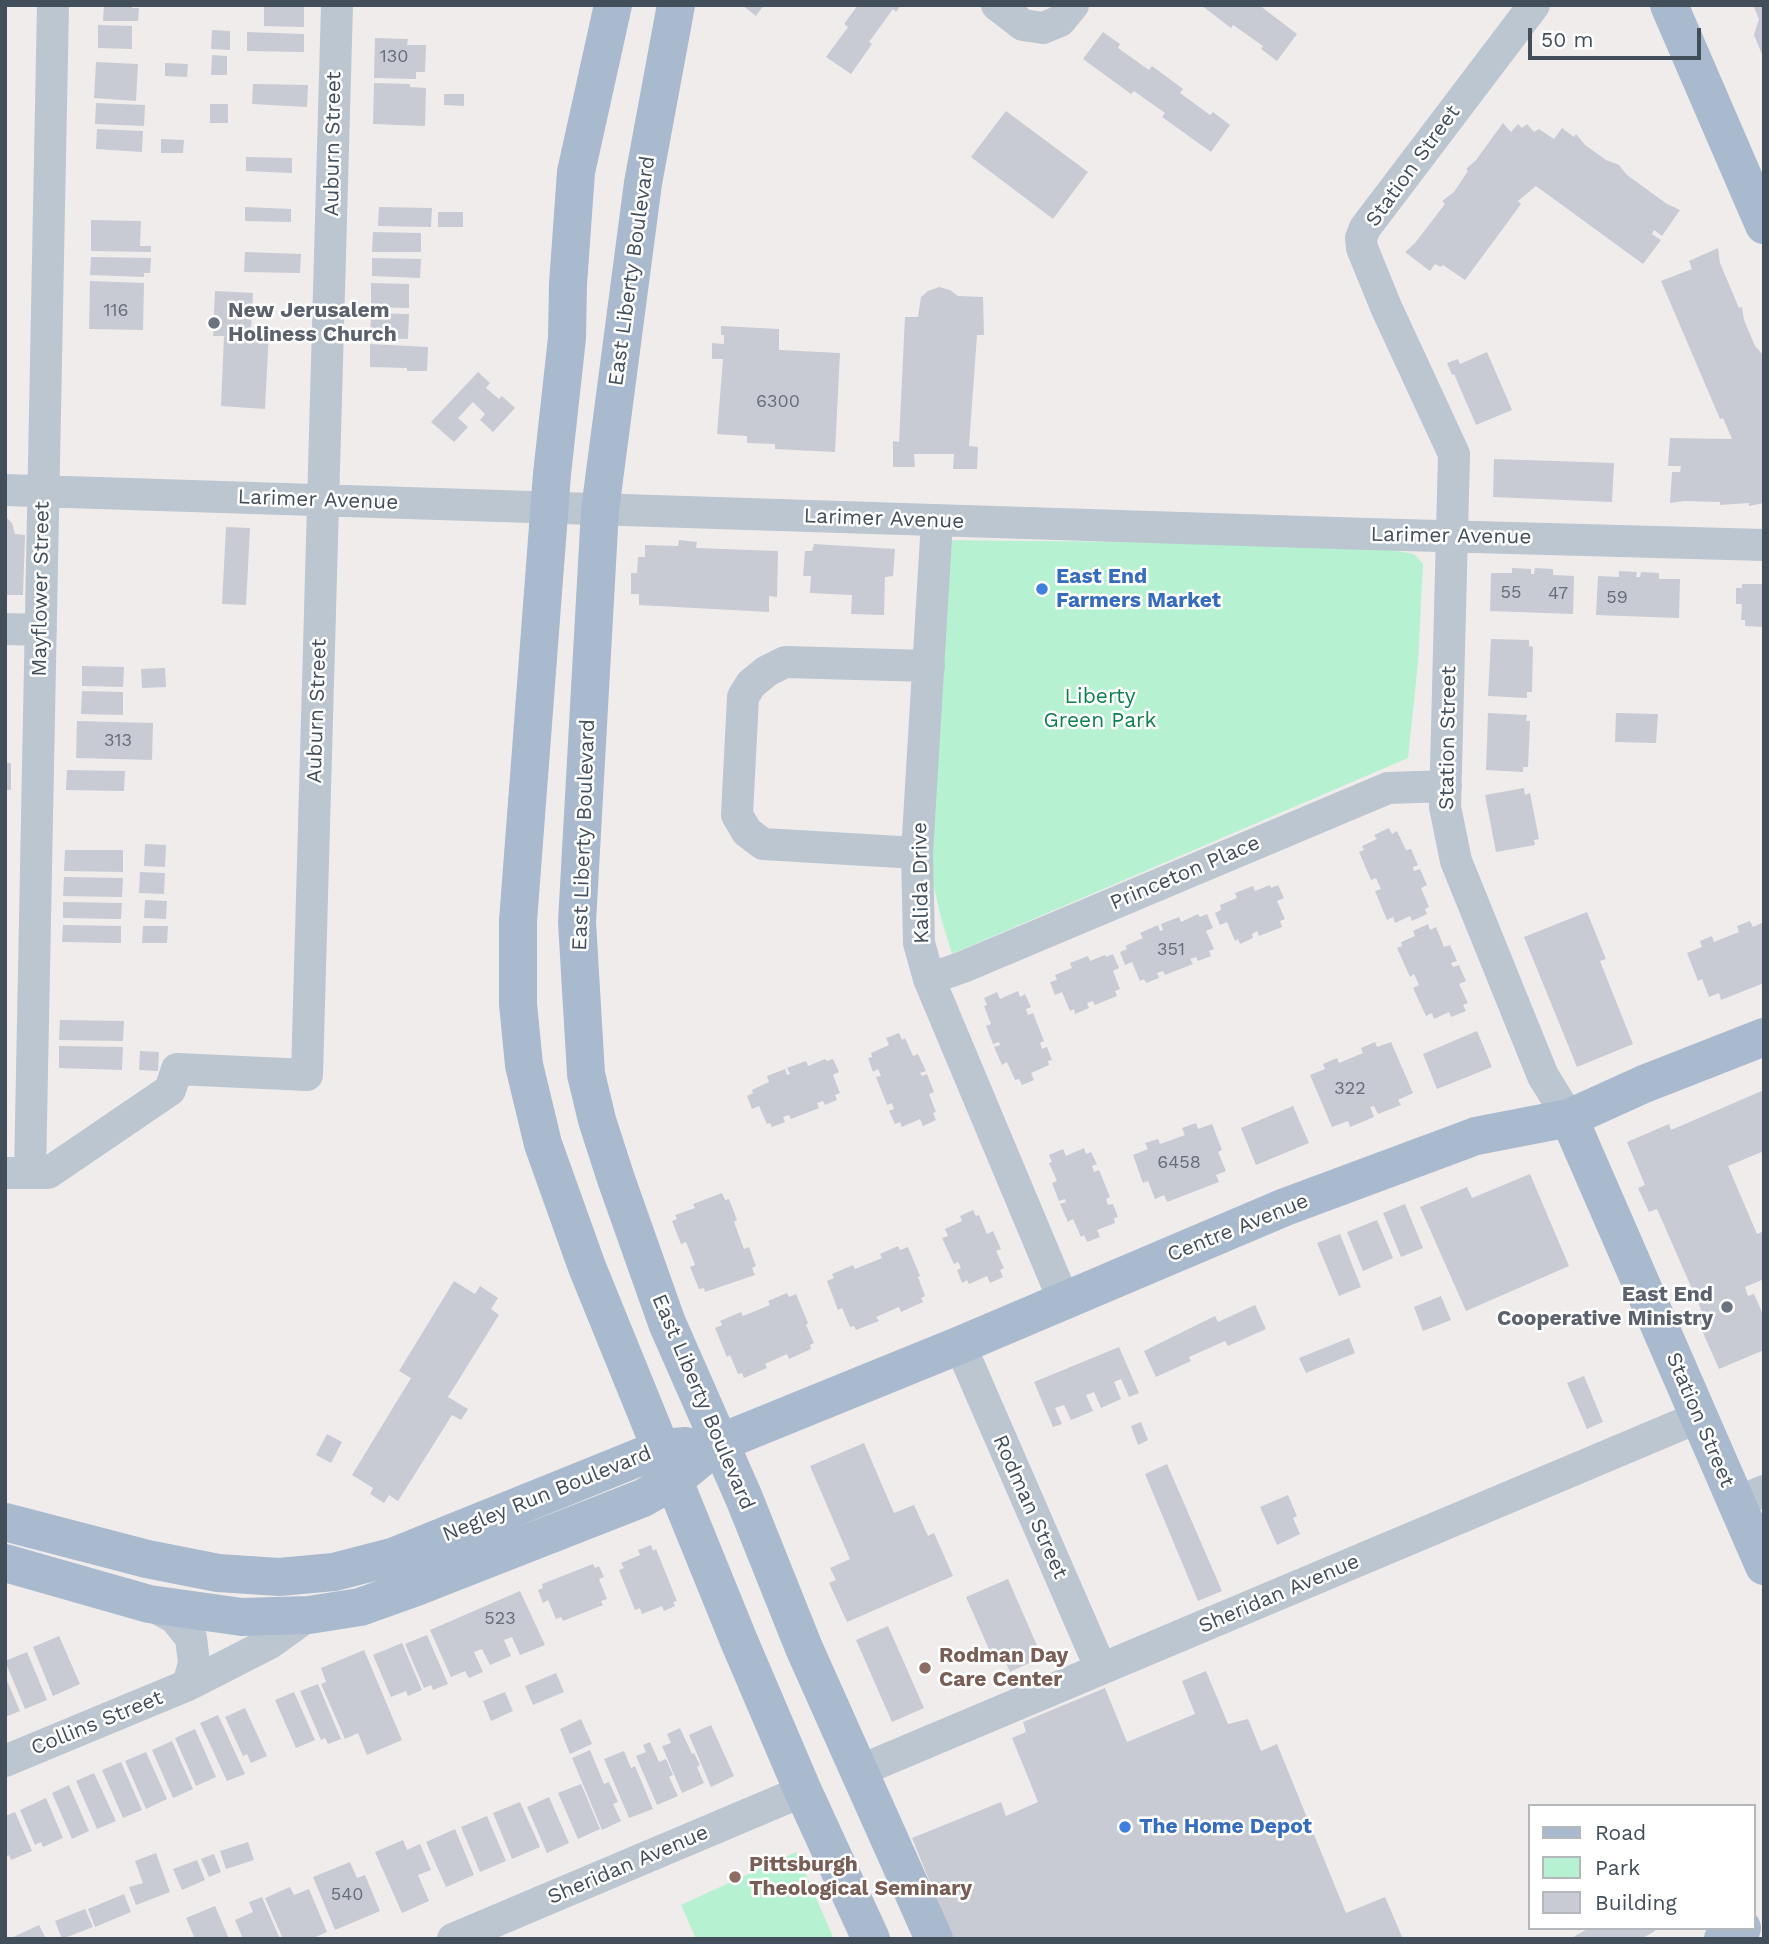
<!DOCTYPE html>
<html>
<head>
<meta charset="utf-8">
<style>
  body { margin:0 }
  #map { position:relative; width:1769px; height:1944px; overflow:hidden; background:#f0ecec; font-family:"Work Sans",sans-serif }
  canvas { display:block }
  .frame { position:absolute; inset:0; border:7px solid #434e5b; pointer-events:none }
  .legend { position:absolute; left:1528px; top:1804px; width:228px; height:126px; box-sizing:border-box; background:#fff; border:2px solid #b4b8bd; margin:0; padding:9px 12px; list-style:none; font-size:21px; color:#434e5b }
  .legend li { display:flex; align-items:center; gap:14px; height:35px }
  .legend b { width:35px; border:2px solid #b4b8bd }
  .scale { position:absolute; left:1528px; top:28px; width:173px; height:32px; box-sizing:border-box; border:4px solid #434e5b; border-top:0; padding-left:9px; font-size:21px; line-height:24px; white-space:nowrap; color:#434e5b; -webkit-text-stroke:5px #fff; paint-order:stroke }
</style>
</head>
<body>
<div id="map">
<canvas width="1769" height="1944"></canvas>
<div class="frame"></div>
<ul class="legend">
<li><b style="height:9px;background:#a9b9ce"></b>Road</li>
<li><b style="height:19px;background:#b6f2d1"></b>Park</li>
<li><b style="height:19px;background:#c8cbd3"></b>Building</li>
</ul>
<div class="scale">50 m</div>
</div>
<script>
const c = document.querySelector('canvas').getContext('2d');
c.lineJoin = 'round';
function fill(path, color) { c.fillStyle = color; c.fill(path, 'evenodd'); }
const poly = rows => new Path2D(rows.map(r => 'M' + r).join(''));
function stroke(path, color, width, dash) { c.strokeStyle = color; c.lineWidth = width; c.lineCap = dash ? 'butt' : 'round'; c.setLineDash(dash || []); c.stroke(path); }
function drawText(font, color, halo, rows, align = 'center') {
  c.font = font + ' "Work Sans",sans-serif'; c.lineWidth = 5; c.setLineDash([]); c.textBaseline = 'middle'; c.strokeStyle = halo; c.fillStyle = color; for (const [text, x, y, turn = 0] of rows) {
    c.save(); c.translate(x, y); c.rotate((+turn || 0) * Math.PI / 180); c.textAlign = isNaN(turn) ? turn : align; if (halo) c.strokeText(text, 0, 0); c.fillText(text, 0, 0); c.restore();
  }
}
const green = poly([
  [936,540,1356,544,1414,554,1423,564,1418,663,1408,758,952,954,941,918,933,883,929,830],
  [796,1852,834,1939,696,1939,681,1905]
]);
const building = poly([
  [104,5,132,5,132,8,139,8,138,21,103,21],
  [264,5,304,6,304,27,264,26],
  [742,5,764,5,756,16],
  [858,5,901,5,896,12,893,9,869,42,872,44,851,74,826,57,848,27,844,24],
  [1201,5,1259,5,1297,34,1277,61,1261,49,1263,46,1233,25,1231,28],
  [1753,5,1764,5,1764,59,1754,35,1759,19],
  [98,25,132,26,132,49,98,48],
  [212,30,230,31,230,50,211,49],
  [247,32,304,34,304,52,247,51],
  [1103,32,1120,44,1118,48,1149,70,1152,66,1183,89,1180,93,1210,115,1213,112,1230,125,1211,152,1162,117,1165,113,1134,91,1131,94,1083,59],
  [375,38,408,39,407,45,426,45,425,72,416,72,416,79,374,78],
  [212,55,227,56,227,75,211,75],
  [96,62,138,64,136,101,94,98],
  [165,63,188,64,187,77,165,76],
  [374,83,410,84,410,87,426,88,425,126,373,124],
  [253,84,308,85,307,107,252,104],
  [444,94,464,94,464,106,444,105],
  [96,103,145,105,144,126,95,124],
  [210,104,228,104,228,123,210,123],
  [1006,111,1088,172,1053,219,971,157],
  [1503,123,1511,132,1518,124,1522,128,1527,124,1534,132,1539,129,1554,139,1562,128,1574,137,1576,134,1585,145,1606,160,1619,165,1627,175,1667,204,1680,210,1662,236,1654,230,1652,234,1661,240,1643,264,1536,186,1518,201,1521,204,1465,280,1443,265,1441,267,1435,264,1430,271,1405,252,1415,243,1445,204,1442,201,1454,192,1468,171,1466,169,1476,160],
  [97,129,143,131,142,152,96,149],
  [161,139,184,140,183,153,161,153],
  [246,157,292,158,292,173,246,171],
  [245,207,291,209,291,222,245,221],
  [379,207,432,208,431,227,378,226],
  [438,212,463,212,463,227,438,227],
  [91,220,141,221,140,246,151,246,151,252,91,251],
  [373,232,421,233,421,252,372,252],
  [1718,248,1720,263,1739,308,1742,307,1744,320,1755,346,1763,355,1764,503,1749,506,1749,503,1720,505,1720,502,1684,501,1670,503,1672,472,1680,472,1681,466,1668,466,1670,438,1732,439,1723,418,1720,419,1661,281,1692,269,1689,261],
  [245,252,301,254,300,273,244,272],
  [91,257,151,258,150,273,144,273,144,277,90,275],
  [372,258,421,259,420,278,372,276],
  [90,281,144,283,143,330,89,329],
  [371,283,409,284,409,308,371,307],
  [939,287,950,290,958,296,983,297,984,335,977,335,969,446,978,447,977,469,953,469,954,454,914,454,915,467,893,467,893,441,899,442,905,317,918,317,921,297,928,291],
  [215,291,253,293,251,330,269,331,265,409,221,406,224,336,213,336],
  [371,313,409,314,408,339,370,338],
  [721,326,779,329,779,350,840,353,835,452,775,449,775,444,747,443,747,436,717,434,723,359,712,359,712,343,724,344,724,335,721,335],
  [370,344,428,347,427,371,407,371,407,368,370,367],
  [1487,352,1512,410,1476,425,1454,374,1452,375,1447,363,1458,359,1460,364],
  [478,372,490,383,486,388,499,399,502,396,515,408,493,432,480,420,485,414,473,402,458,418,468,427,454,442,431,422],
  [1494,459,1614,463,1612,502,1493,497],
  [5,516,12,523,15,534,25,535,23,595,5,595],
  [226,527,250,528,246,605,222,604],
  [679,540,697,542,696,548,778,551,777,597,769,596,769,612,639,605,639,594,631,594,631,573,637,573,638,557,645,557,645,545,678,546],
  [814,544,895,549,893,576,885,577,884,615,851,614,852,595,810,593,811,576,803,576,805,551,812,551],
  [1512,568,1531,569,1531,574,1534,574,1535,568,1553,569,1553,575,1574,576,1573,614,1490,611,1491,573,1512,573],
  [1619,571,1637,572,1636,577,1640,577,1641,572,1659,573,1659,579,1680,579,1679,618,1596,615,1598,576,1619,577],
  [1742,584,1764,584,1764,627,1745,626,1745,620,1741,620,1742,604,1736,604,1736,588,1742,588],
  [1491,639,1529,640,1529,646,1533,647,1532,692,1527,692,1527,698,1488,696],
  [82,666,124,667,123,687,82,686],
  [165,668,166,687,142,688,141,669],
  [82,691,123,692,123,715,81,714],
  [1488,713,1527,715,1526,721,1530,721,1528,767,1523,767,1523,772,1486,770],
  [1616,713,1658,714,1656,743,1615,742],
  [77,721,153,723,152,760,76,758],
  [5,763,11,763,11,790,5,790],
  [67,770,125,771,124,791,66,790],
  [1524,788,1525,795,1530,793,1539,839,1534,840,1535,845,1496,852,1485,795],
  [1389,828,1392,834,1397,831,1406,850,1411,849,1418,865,1413,867,1414,871,1420,869,1427,885,1421,888,1429,907,1425,909,1427,914,1412,921,1410,916,1395,923,1393,917,1387,920,1375,891,1381,889,1376,878,1371,880,1359,852,1364,850,1362,846,1377,839,1374,835],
  [145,844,166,845,165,867,144,866],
  [65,850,123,850,123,872,64,871],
  [140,872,165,873,164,894,139,893],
  [64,877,123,878,122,897,63,896],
  [1270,885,1271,888,1278,885,1284,898,1277,901,1285,919,1280,921,1282,927,1259,936,1257,931,1252,934,1253,938,1240,944,1238,939,1235,941,1227,922,1220,925,1215,913,1221,910,1220,905,1237,898,1235,893,1253,886,1255,891],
  [145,900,167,901,166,919,144,918],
  [63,902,122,903,121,919,63,918],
  [1587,912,1606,959,1600,961,1633,1044,1577,1067,1524,937],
  [1198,914,1200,917,1207,914,1213,928,1206,931,1214,949,1209,951,1211,956,1198,961,1196,957,1190,959,1193,964,1165,975,1163,971,1157,973,1159,978,1146,983,1144,979,1140,981,1132,962,1125,965,1120,952,1127,949,1125,946,1143,938,1140,933,1158,925,1160,931,1163,930,1161,924,1179,917,1181,922],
  [1750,921,1753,927,1764,922,1764,983,1721,1000,1719,993,1709,997,1702,979,1698,981,1687,953,1702,947,1700,941,1712,936,1714,942,1739,932,1737,926],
  [1428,924,1430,930,1436,927,1444,947,1450,945,1457,961,1451,963,1453,967,1459,965,1466,981,1459,984,1468,1003,1463,1005,1466,1011,1451,1017,1449,1012,1434,1019,1432,1013,1426,1016,1413,988,1419,985,1414,974,1410,977,1397,948,1402,946,1401,942,1415,936,1413,931],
  [63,925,121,926,121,943,62,942],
  [143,926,168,926,167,943,142,943],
  [1113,954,1119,968,1113,971,1120,989,1115,991,1117,996,1095,1005,1093,1001,1087,1003,1089,1008,1075,1014,1074,1009,1070,1011,1062,992,1055,995,1050,982,1057,980,1055,975,1072,968,1070,963,1088,956,1090,961,1105,955,1106,957],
  [1018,991,1020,997,1025,994,1031,1007,1026,1009,1028,1015,1033,1013,1044,1041,1040,1043,1042,1049,1047,1047,1052,1060,1048,1061,1049,1065,1031,1073,1034,1080,1022,1085,1019,1079,1015,1080,1007,1062,1002,1065,994,1047,1000,1045,999,1042,993,1044,986,1026,991,1024,984,1006,987,1005,984,998,997,992,1000,999],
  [60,1020,124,1021,123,1041,59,1040],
  [1477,1031,1492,1067,1437,1089,1423,1054],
  [899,1033,902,1040,905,1038,913,1056,918,1054,926,1071,920,1073,922,1076,927,1074,934,1092,929,1094,936,1112,933,1113,936,1120,923,1126,920,1119,902,1127,900,1122,895,1124,889,1111,894,1109,892,1103,887,1105,876,1077,881,1076,878,1069,873,1072,868,1058,872,1057,871,1053,889,1045,886,1038],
  [1375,1042,1377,1047,1391,1042,1413,1093,1398,1100,1401,1105,1378,1114,1374,1106,1370,1107,1374,1117,1350,1127,1348,1121,1332,1127,1310,1075,1325,1069,1323,1064,1337,1058,1339,1063,1363,1053,1361,1048],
  [59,1046,123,1047,122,1070,59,1068],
  [140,1051,159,1052,158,1071,139,1070],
  [825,1059,827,1061,833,1059,839,1072,833,1075,840,1093,835,1095,837,1100,825,1105,823,1101,817,1103,819,1108,791,1119,789,1115,783,1117,785,1122,772,1127,770,1123,767,1124,759,1106,752,1109,747,1096,753,1093,752,1090,769,1082,767,1076,785,1069,787,1075,790,1074,787,1068,806,1061,808,1066],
  [1764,1090,1764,1151,1728,1166,1757,1234,1764,1231,1764,1279,1745,1287,1748,1296,1754,1294,1764,1317,1764,1350,1719,1369,1696,1317,1703,1314,1657,1209,1649,1212,1638,1188,1645,1185,1627,1142,1669,1124,1671,1130],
  [1293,1106,1309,1143,1256,1165,1241,1128],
  [1196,1123,1198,1129,1212,1124,1222,1150,1218,1152,1226,1171,1216,1175,1219,1182,1167,1202,1164,1195,1155,1199,1148,1181,1143,1183,1133,1155,1148,1149,1145,1143,1158,1139,1160,1144,1185,1135,1182,1128],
  [1084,1148,1086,1154,1091,1152,1097,1164,1092,1166,1094,1172,1099,1170,1110,1197,1106,1199,1108,1205,1113,1204,1118,1217,1114,1218,1115,1223,1097,1230,1100,1237,1087,1242,1084,1235,1081,1237,1073,1219,1068,1222,1060,1204,1066,1202,1065,1199,1059,1201,1052,1183,1057,1181,1049,1163,1052,1162,1049,1155,1063,1149,1066,1156],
  [1530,1174,1569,1266,1466,1311,1420,1207,1467,1187,1472,1198],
  [722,1193,725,1200,729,1199,737,1220,734,1222,744,1249,749,1247,756,1266,752,1268,755,1275,705,1292,704,1288,699,1289,690,1267,695,1265,686,1242,681,1244,672,1221,677,1219,675,1215,695,1208,693,1204],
  [1405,1204,1423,1248,1401,1257,1383,1213],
  [973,1210,976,1216,979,1215,987,1234,993,1231,1001,1249,996,1251,1004,1268,1000,1270,1003,1277,990,1283,987,1276,969,1284,967,1280,962,1283,957,1270,961,1268,958,1262,954,1264,942,1238,948,1236,945,1229,962,1221,960,1216],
  [1377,1220,1393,1258,1363,1271,1347,1232],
  [1340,1234,1361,1287,1339,1296,1317,1243],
  [898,1246,900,1250,908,1247,920,1276,918,1277,925,1296,921,1298,923,1302,901,1312,899,1307,876,1317,879,1321,856,1330,854,1326,850,1327,842,1308,838,1310,827,1281,834,1278,832,1274,853,1265,855,1269,882,1258,880,1254],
  [454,1281,475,1294,480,1286,498,1298,491,1309,499,1315,448,1397,468,1409,461,1420,452,1415,398,1501,389,1495,384,1503,370,1494,373,1488,352,1475,411,1378,399,1371],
  [787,1293,789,1297,796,1294,808,1323,806,1325,814,1343,810,1345,811,1349,789,1359,787,1354,765,1364,767,1368,744,1378,742,1373,738,1374,730,1355,727,1357,715,1328,722,1325,720,1321,741,1312,743,1316,770,1305,768,1301],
  [1441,1296,1451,1320,1423,1331,1414,1307],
  [1255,1305,1266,1329,1228,1346,1225,1341,1189,1357,1191,1361,1156,1377,1144,1351,1215,1316,1218,1322],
  [1349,1338,1355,1353,1306,1373,1299,1358],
  [1119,1347,1139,1393,1129,1397,1121,1379,1114,1382,1121,1399,1101,1408,1094,1392,1086,1395,1093,1411,1071,1420,1064,1405,1055,1408,1062,1424,1053,1427,1034,1382],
  [1584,1376,1603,1422,1587,1429,1567,1383],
  [1141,1422,1148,1440,1138,1445,1131,1426],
  [327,1434,342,1442,331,1463,316,1455],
  [864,1443,894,1513,914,1505,928,1536,934,1533,953,1576,847,1622,829,1583,836,1580,830,1568,850,1559,810,1466],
  [1167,1464,1222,1591,1198,1601,1145,1474],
  [1288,1495,1297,1516,1293,1518,1300,1534,1277,1545,1260,1507],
  [651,1545,653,1551,656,1549,677,1601,673,1602,675,1606,664,1611,662,1606,642,1614,640,1608,635,1610,619,1570,624,1568,621,1563,640,1555,638,1550],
  [593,1564,595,1568,599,1566,604,1577,599,1579,607,1599,601,1601,603,1605,563,1621,561,1617,556,1619,548,1600,543,1603,538,1590,543,1588,542,1584],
  [1008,1579,1042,1657,1010,1672,1000,1650,991,1654,966,1597],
  [520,1591,545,1645,520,1655,512,1637,504,1640,511,1656,490,1665,482,1649,474,1652,483,1672,469,1678,465,1671,451,1677,430,1630],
  [888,1626,924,1708,892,1722,856,1640],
  [427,1635,448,1684,433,1690,431,1685,424,1688,405,1644],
  [59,1636,80,1684,53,1696,33,1647],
  [402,1643,422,1690,408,1696,406,1691,391,1697,373,1655],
  [364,1650,402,1740,367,1755,358,1733,345,1739,321,1684,326,1682,321,1668],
  [27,1652,47,1700,25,1709,5,1661],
  [1206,1671,1228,1724,1248,1719,1261,1751,1277,1744,1346,1913,1385,1897,1403,1939,953,1939,912,1838,1001,1802,1006,1816,1038,1802,1012,1738,1026,1732,1023,1722,1105,1688,1127,1742,1195,1714,1182,1681],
  [556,1673,564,1692,533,1705,525,1686],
  [5,1676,20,1711,5,1717],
  [318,1684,341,1739,328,1744,325,1738,321,1740,300,1691],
  [294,1692,315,1740,296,1748,275,1700],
  [505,1692,513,1711,491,1721,483,1701],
  [245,1708,267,1756,251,1763,247,1754,243,1756,225,1717],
  [218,1715,245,1774,227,1781,200,1723],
  [581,1719,592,1744,570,1754,560,1729],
  [711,1725,734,1776,711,1787,689,1735],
  [680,1728,692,1754,694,1753,700,1765,697,1767,704,1783,682,1793,662,1746,671,1743,667,1734],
  [195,1729,216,1777,196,1786,175,1738],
  [172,1741,193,1789,173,1798,152,1750],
  [650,1742,659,1762,666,1759,673,1775,669,1777,678,1796,657,1805,636,1756,646,1752,643,1745],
  [590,1750,604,1784,609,1782,618,1802,613,1804,621,1821,602,1830,572,1758],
  [624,1751,631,1768,635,1766,653,1809,629,1818,604,1759],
  [146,1752,167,1799,146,1809,125,1761],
  [121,1762,142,1810,123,1818,102,1770],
  [94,1773,116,1821,97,1829,76,1781],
  [581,1784,600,1829,578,1839,558,1793],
  [69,1785,89,1831,72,1839,52,1793],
  [549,1797,569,1843,547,1853,527,1807],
  [46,1798,63,1838,43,1847,41,1842,35,1845,20,1810],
  [520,1802,540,1847,512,1859,493,1813],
  [15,1812,32,1851,11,1860,9,1855,5,1857,5,1816],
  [487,1816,506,1861,480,1872,461,1827],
  [455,1829,474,1875,446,1887,426,1842],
  [403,1840,407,1850,420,1844,431,1870,418,1875,429,1901,402,1913,375,1852],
  [248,1842,254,1860,226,1869,220,1851],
  [156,1853,170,1892,136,1905,129,1887,143,1883,135,1861],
  [214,1854,221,1872,209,1877,201,1859],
  [197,1860,205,1880,182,1890,173,1869],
  [350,1862,357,1878,365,1875,380,1911,335,1930,313,1877],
  [290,1887,294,1895,309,1889,327,1932,311,1939,283,1939,265,1898],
  [124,1894,131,1912,95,1927,88,1909],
  [262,1897,280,1939,243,1939,235,1920,253,1912,249,1902],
  [215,1906,229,1939,195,1939,186,1918],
  [85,1909,93,1927,62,1939,55,1921],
  [39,1925,46,1939,9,1939],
  [1589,1928,1654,1928,1655,1931,1641,1939,1570,1939]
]);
const minor = poly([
  [997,5,1023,25,1043,28,1060,21,1073,5],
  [1534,5,1365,228,1361,238,1362,248,1386,307,1454,454,1445,807,1456,861,1543,1076,1569,1118],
  [5,490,1367,534,1764,545],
  [937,521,917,853,919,943,929,979,1064,1301],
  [5,629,41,630],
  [917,853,763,844,747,832,737,815,743,697,751,684,767,671,785,662,929,666],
  [929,979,963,967,1388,788,1446,786],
  [5,1173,48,1173,170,1090,177,1069,307,1075,337,5],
  [30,1173,53,5],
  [960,1345,1101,1669],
  [1736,1503,1764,1491],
  [149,1604,175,1618,191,1638,194,1663,188,1685],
  [5,1761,188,1685,270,1643,309,1615],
  [859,1771,1699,1417],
  [453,1939,803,1791]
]);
const major = poly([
  [613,5,576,172,568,284,567,338,552,474,518,921,518,1004,524,1065,543,1144,587,1267,739,1641,803,1791,871,1939],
  [676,5,643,183,600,510,577,922,586,1074,597,1120,616,1179,667,1323,744,1498,804,1648,934,1939],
  [1669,5,1764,225],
  [1569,1118,1764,1566],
  [5,1522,147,1559,218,1573,279,1577,334,1572,392,1557,662,1448,686,1446],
  [5,1563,149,1604,242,1617,309,1615,360,1607,416,1587,643,1498,673,1481,719,1443,960,1345,1285,1207,1476,1136,1569,1118,1644,1084,1764,1037],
  [1723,1939,1742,1928]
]);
const markers = [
  [214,323,7,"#6b7280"],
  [1042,589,7,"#3f7fe0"],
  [1727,1307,7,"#6b7280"],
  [925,1668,7,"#8d6e63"],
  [1125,1827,7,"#3f7fe0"],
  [735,1877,7,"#8d6e63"]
];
const numberNames = [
  ["130",394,57],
  ["116",116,311],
  ["6300",778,402],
  ["55",1511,593],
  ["47",1558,594],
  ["59",1617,598],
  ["313",118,741],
  ["351",1171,950],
  ["322",1350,1089],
  ["6458",1179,1163],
  ["523",500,1619],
  ["540",347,1895]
];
const streetNames = [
  ["Auburn Street",333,144,-89],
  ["Station Street",1413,166,-54],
  ["East Liberty Boulevard",632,271,-82],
  ["Larimer Avenue",318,500,2],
  ["Larimer Avenue",884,519,2],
  ["Larimer Avenue",1451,536,1],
  ["Mayflower Street",41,589,-89],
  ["Auburn Street",317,711,-88],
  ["Station Street",1448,738,-89],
  ["East Liberty Boulevard",584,835,-88],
  ["Princeton Place",1185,873,-23],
  ["Kalida Drive",921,883,-91],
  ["Centre Avenue",1238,1228,-22],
  ["East Liberty Boulevard",703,1402,67],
  ["Station Street",1700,1420,67],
  ["Negley Run Boulevard",547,1494,-22],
  ["Rodman Street",1030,1507,66],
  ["Sheridan Avenue",1279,1594,-23],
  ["Collins Street",97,1723,-22],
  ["Sheridan Avenue",628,1865,-23]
];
const worshipNames = [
  ["New Jerusalem",228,311],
  ["Holiness Church",228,335],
  ["East End",1713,1295,"right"],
  ["Cooperative Ministry",1713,1319,"right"]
];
const shopNames = [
  ["East End",1056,577],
  ["Farmers Market",1056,601],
  ["The Home Depot",1139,1827]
];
const parkNames = [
  ["Liberty",1100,697],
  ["Green Park",1100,721]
];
const educationNames = [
  ["Rodman Day",939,1656],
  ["Care Center",939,1680],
  ["Pittsburgh",749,1865],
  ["Theological Seminary",749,1889]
];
fill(green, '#b6f2d1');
fill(building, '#c8cbd3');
stroke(minor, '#bbc6d0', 32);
stroke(major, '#a9b9ce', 38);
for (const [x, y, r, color] of markers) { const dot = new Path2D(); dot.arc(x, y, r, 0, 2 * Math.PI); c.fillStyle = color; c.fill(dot); stroke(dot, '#fff', 2.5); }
drawText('18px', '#646d79', null, numberNames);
drawText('21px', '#434e5b', '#fff', streetNames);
drawText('bold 21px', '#5b616d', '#fff', worshipNames, 'left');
drawText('bold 21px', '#366cbe', '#fff', shopNames, 'left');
drawText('21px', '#0f8150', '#fff', parkNames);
drawText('bold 21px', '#785e54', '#fff', educationNames, 'left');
</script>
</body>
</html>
